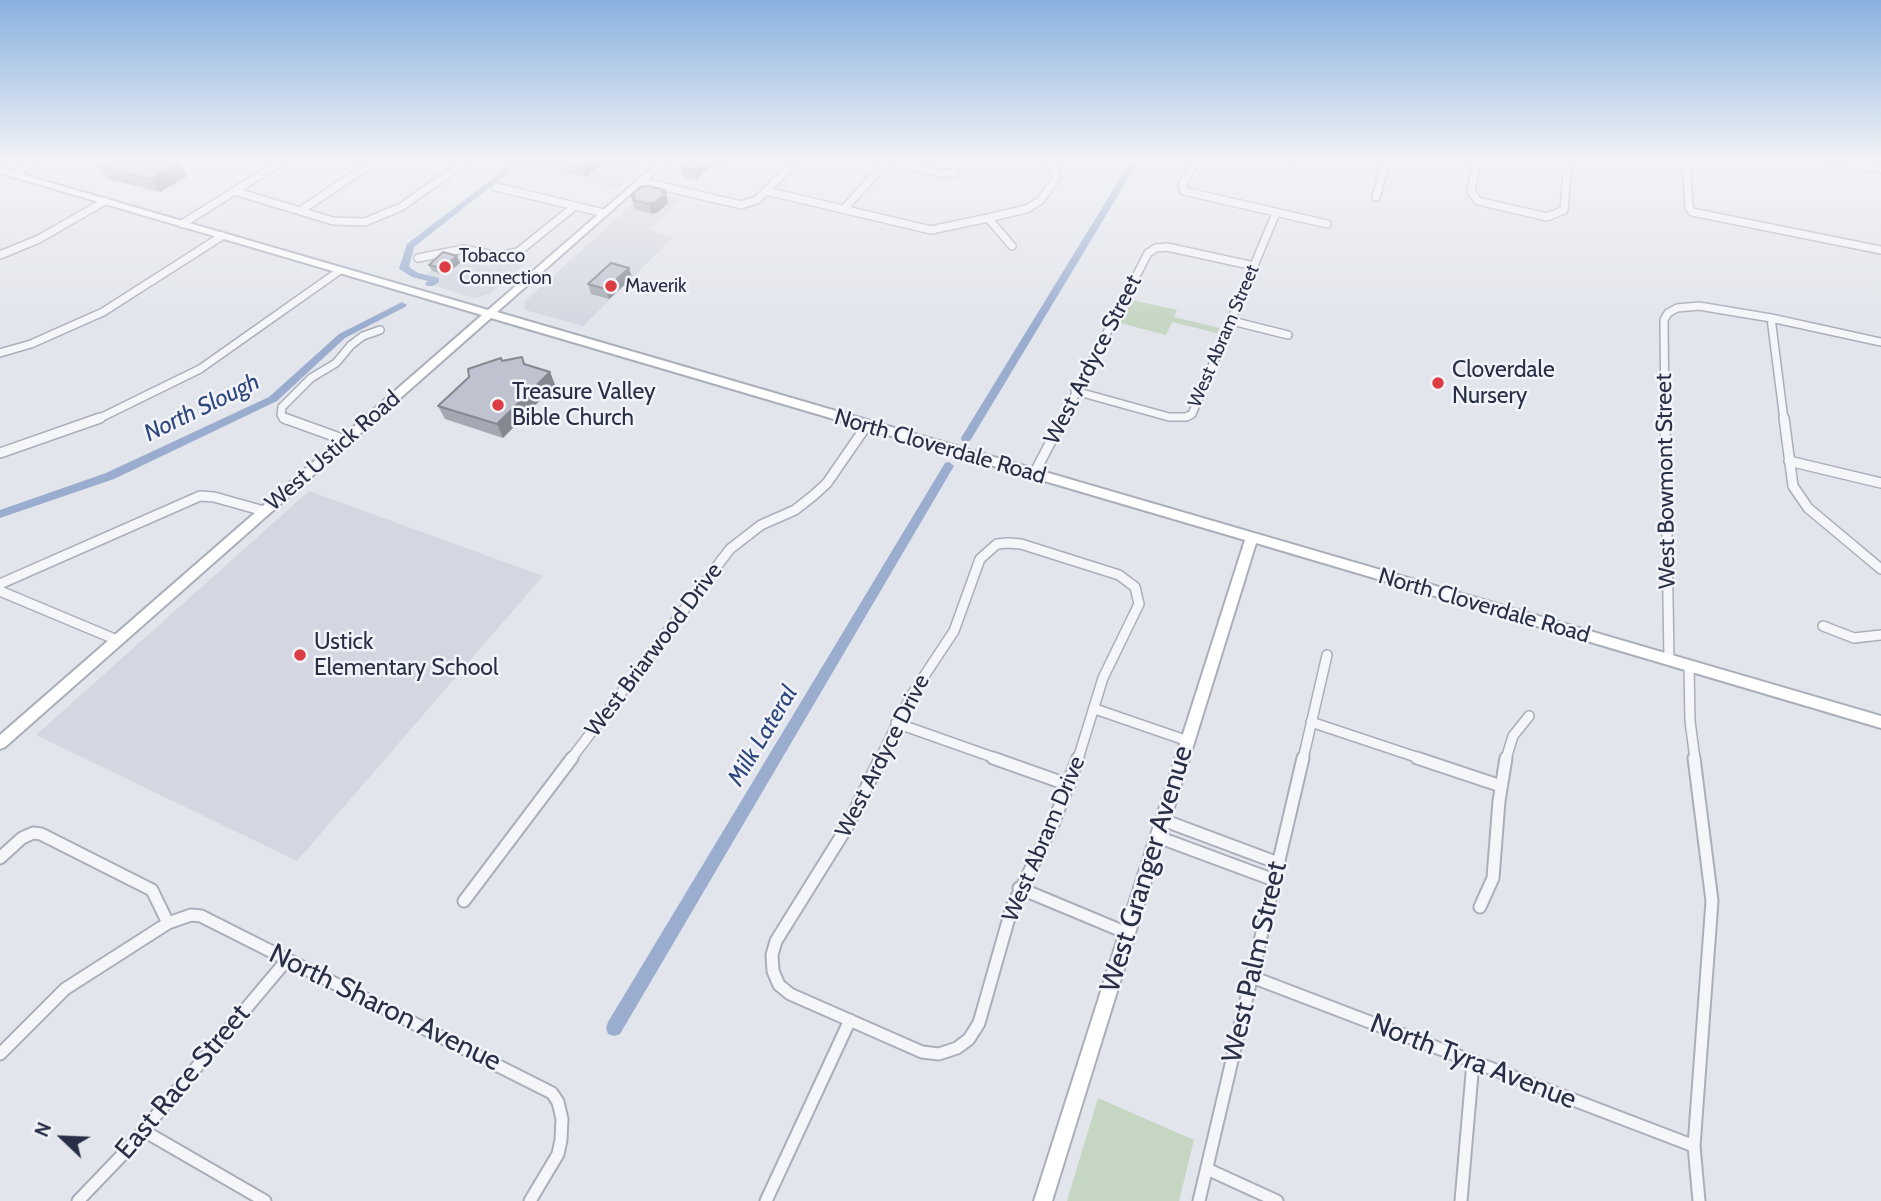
<!DOCTYPE html>
<html>
<head>
<meta charset="utf-8">
<style>
  body { margin:0 }
  #map { position:relative; width:1881px; height:1201px; overflow:hidden; background:#e2e5ec; font-family:Cabin,sans-serif }
  canvas { display:block }
  .north { position:absolute; left:28px; top:1103px; width:70px; height:70px; -webkit-text-stroke:5px #f2f4f9; paint-order:stroke; rotate:293deg; font-size:19px; font-weight:700; line-height:28px; text-align:center; color:#282f46 }
  .north::after { content:''; display:block; margin:auto; width:24px; height:32px; background:#282f46; clip-path:polygon(50% 0,100% 100%,50% 72%,0 100%) }
</style>
</head>
<body>
<div id="map">
<canvas width="1881" height="1201"></canvas>
<div class="north">N</div>
</div>
<script>
const c = document.querySelector('canvas').getContext('2d');
c.lineJoin = 'round';
function fill(path, color) { c.fillStyle = color; c.fill(path, 'evenodd'); }
const poly = rows => new Path2D(rows.map(r => 'M' + r).join(''));
function stroke(path, color, width, dash) { c.strokeStyle = color; c.lineWidth = width; c.lineCap = dash ? 'butt' : 'round'; c.setLineDash(dash || []); c.stroke(path); }
function drawText(font, color, halo, rows, align = 'center') {
  c.font = font + ' Cabin,sans-serif'; c.lineWidth = 5; c.setLineDash([]); c.textBaseline = 'middle'; c.strokeStyle = halo; c.fillStyle = color; for (const [text, x, y, turn = 0] of rows) {
    c.save(); c.translate(x, y); c.rotate((+turn || 0) * Math.PI / 180); c.textAlign = isNaN(turn) ? turn : align; if (halo) c.strokeText(text, 0, 0); c.fillText(text, 0, 0); c.restore();
  }
}
const built = poly([
  [527,159,611,159,643,166,617,189,518,166],
  [648,190,680,197,680,201,648,230,674,237,583,326,525,310,524,302],
  [452,258,488,266,518,258,530,259,490,294,474,298,435,286,441,280,426,275,446,259],
  [309,491,543,576,297,861,36,735]
]);
const green = poly([
  [1132,300,1177,310,1174,317,1219,328,1217,333,1172,322,1166,335,1120,323],
  [1098,1098,1194,1140,1179,1201,1067,1201]
]);
const canal = poly([
  [518,159,526,159,414,247,409,267,418,273,439,278,439,282,433,286,427,286,425,284,428,281,412,277,401,270,399,268,407,244,518,159],
  [1132,159,1140,159,970,441,962,441,961,438,1132,159],
  [402,302,407,305,405,307,345,338,277,401,114,479,0,518,0,510,106,473,269,397,339,334,402,302],
  [949,462,954,466,620,1034,614,1036,608,1034,606,1028,608,1022,945,463,949,462]
]);
const streetFar2 = poly([
  [1197,159,1182,185,1184,191,1327,224],
  [1477,159,1471,192,1478,201,1547,217,1564,210,1568,159],
  [1686,159,1689,207,1692,212,1881,250],
  [1822,159,1881,169],
  [887,161,939,173,955,173],
  [1290,162,1291,159],
  [13,174,42,159],
  [640,181,741,205,757,200,798,159],
  [496,187,604,213],
  [234,191,333,221,365,222,401,207,469,159],
  [766,191,931,230,988,218,1012,246],
  [1376,197,1387,159],
  [844,209,889,159],
  [300,211,378,159],
  [988,218,1026,209,1040,201,1056,178,1054,168,1045,159],
  [182,224,286,159],
  [0,255,39,239,105,201],
  [418,258,464,249,498,256,518,252,575,206],
  [1771,318,1784,420],
  [1232,321,1288,335],
  [0,353,31,344,103,312,222,236],
  [1075,391,1169,417,1186,417,1192,414,1276,213],
  [96,420,200,369,339,271],
  [286,420,281,415,282,407,311,378,336,363,351,345,363,336,380,330],
  [1062,420,1148,253,1156,248,1167,247,1254,266],
  [1665,420,1664,320,1668,313,1677,308,1699,306,1771,318,1881,342]
]);
const streetFar1 = poly([
  [284,418,345,440],
  [1665,418,1669,660],
  [1784,418,1793,486,1808,508,1881,569],
  [0,453,100,418],
  [1789,461,1881,483],
  [1034,474,1063,418],
  [0,584,200,496,214,497,264,511],
  [0,591,117,640],
  [1823,626,1854,638,1881,635],
  [1689,666,1690,721,1695,759],
  [1095,709,1188,741],
  [1311,722,1422,759],
  [896,723,998,759],
  [571,759,730,549,761,525,795,510,814,495,827,483,867,425],
  [880,759,911,696,954,631,980,559,997,544,1008,543,1021,544,1119,575,1135,587,1139,604,1103,678,1078,759],
  [1303,759,1327,655],
  [1506,759,1513,736,1529,716]
]);
const street = poly([
  [881,758,847,827,776,941,772,955,773,971,779,985,790,994,922,1052,939,1054,957,1048,969,1039,979,1023,1012,907,1053,824,1078,758],
  [993,758,1069,785],
  [1417,758,1501,786],
  [1694,758,1712,901,1694,1146,1699,1201],
  [1163,820,1278,863],
  [1158,837,1274,880],
  [0,858,22,838,33,833,41,834,152,890,168,923],
  [1019,888,1127,933],
  [464,901,572,758],
  [1480,907,1493,878,1499,801,1506,758],
  [1252,977,1694,1146],
  [0,1054,65,989,168,923,191,915,201,916,552,1093,558,1102,562,1119,561,1140,558,1154,530,1201],
  [144,1131,265,1201],
  [1207,1169,1277,1201],
  [78,1201,126,1151,286,961],
  [766,1201,850,1020],
  [1199,1201,1303,758],
  [1461,1201,1473,1062]
]);
const secondary = poly([
  [662,159,670,159,497,312,1881,716,1881,728,1256,543,1052,1201,1034,1201,1245,540,491,318,5,747,0,749,0,735,482,315,0,173,0,168,488,310,662,159]
]);
const wall = poly([
  [569,159,604,159,605,162,586,177,567,172,564,162],
  [691,159,724,159,724,161,717,168,710,167,696,180,683,177,681,167],
  [179,163,187,176,160,192,107,179,98,166],
  [665,190,668,203,658,212,652,214,635,210,631,196],
  [457,256,460,263,445,275,432,271,429,265],
  [629,268,632,278,609,299,591,294,588,284],
  [522,357,525,364,550,372,555,385,503,438,445,419,438,406,469,377,502,361]
]);
const shadedWall = poly([
  [594,159,604,159,605,162,586,177,584,167],
  [707,159,709,159,710,167,696,180,694,170],
  [715,159,724,159,724,161,717,168],
  [179,163,187,176,160,192,151,179],
  [665,190,668,203,658,212,652,214,649,204],
  [457,256,460,263,445,275,442,268],
  [629,268,632,278,609,299,606,289],
  [550,372,555,385,503,438,497,424]
]);
const building = poly([
  [112,159,165,159,179,163,151,179,98,166,112,159],
  [569,159,594,159,584,167,564,162,569,159],
  [691,159,707,159,694,170,681,167,691,159],
  [648,186,665,190,662,192,666,193,656,202,649,204,633,200,635,197,631,196,641,187,648,186],
  [443,252,457,256,442,268,429,265,443,252],
  [611,263,629,268,606,289,588,284,611,263],
  [522,357,524,364,550,372,497,424,438,406,469,377,468,369,501,358,502,361,522,357]
]);
const markers = [
  [445,267,7,"#db3d42"],
  [611,286,7,"#db3d42"],
  [1438,383,7,"#db3d42"],
  [498,405,7,"#db3d42"],
  [300,655,7,"#db3d42"]
];
const farPoinames = [
  ["Tobacco",459,256],
  ["Connection",459,278],
  ["Maverik",625,286]
];
const farStreetnames = [
  ["West Abram Street",1224,336,-67]
];
const streetNames = [
  ["West Ardyce Street",1093,360,-63],
  ["North Cloverdale Road",940,447,16],
  ["West Ustick Road",333,451,-41],
  ["West Bowmont Street",1666,481,-91],
  ["North Cloverdale Road",1484,606,16],
  ["West Briarwood Drive",654,650,-53],
  ["West Ardyce Drive",883,756,-63],
  ["West Abram Drive",1044,839,-67]
];
const poiNames = [
  ["Cloverdale",1452,370],
  ["Nursery",1452,396],
  ["Treasure Valley",512,392],
  ["Bible Church",512,418],
  ["Ustick",314,642],
  ["Elementary School",314,668]
];
const waterNames = [
  ["North Slough",202,408,-26],
  ["Milk Lateral",763,736,-59]
];
const nearStreetnames = [
  ["West Granger Avenue",1147,869,-73],
  ["West Palm Street",1255,962,-77],
  ["North Sharon Avenue",385,1008,26],
  ["North Tyra Avenue",1473,1062,21],
  ["East Race Street",183,1082,-50]
];
fill(built, '#d4d7e1');
fill(green, '#c5d6c2');
fill(canal, '#9aadcf');
stroke(streetFar2, '#aaaeba', 10);
stroke(streetFar1, '#aaaeba', 12);
stroke(street, '#aaaeba', 15);
stroke(secondary, '#aaaeba', 4);
stroke(streetFar2, '#f5f6f9', 7);
stroke(streetFar1, '#f5f6f9', 9);
stroke(street, '#f5f6f9', 11);
fill(secondary, '#fff');
fill(wall, '#a4a8b2');
fill(shadedWall, '#868891');
fill(building, '#bfc3cf');
stroke(building, '#868891', 2);
const sky = c.createLinearGradient(0, 0, 0, 327);
sky.addColorStop(0, '#89b1de');
sky.addColorStop(0.49, '#f2f3f6');
sky.addColorStop(1, '#f2f3f600');
c.fillStyle = sky;
c.fillRect(0, 0, 1881, 327);
for (const [x, y, r, color] of markers) { const dot = new Path2D(); dot.arc(x, y, r, 0, 2 * Math.PI); c.fillStyle = color; c.fill(dot); stroke(dot, '#f2f4f9', 2.5); }
drawText('19px', '#282f46', '#f2f4f9', farPoinames, 'left');
drawText('19px', '#282f46', '#f2f4f9', farStreetnames);
drawText('23px', '#282f46', '#f2f4f9', streetNames);
drawText('23px', '#282f46', '#f2f4f9', poiNames, 'left');
drawText('italic 24px', '#2e487e', '#f2f4f9', waterNames);
drawText('28px', '#282f46', '#f2f4f9', nearStreetnames);
</script>
</body>
</html>
